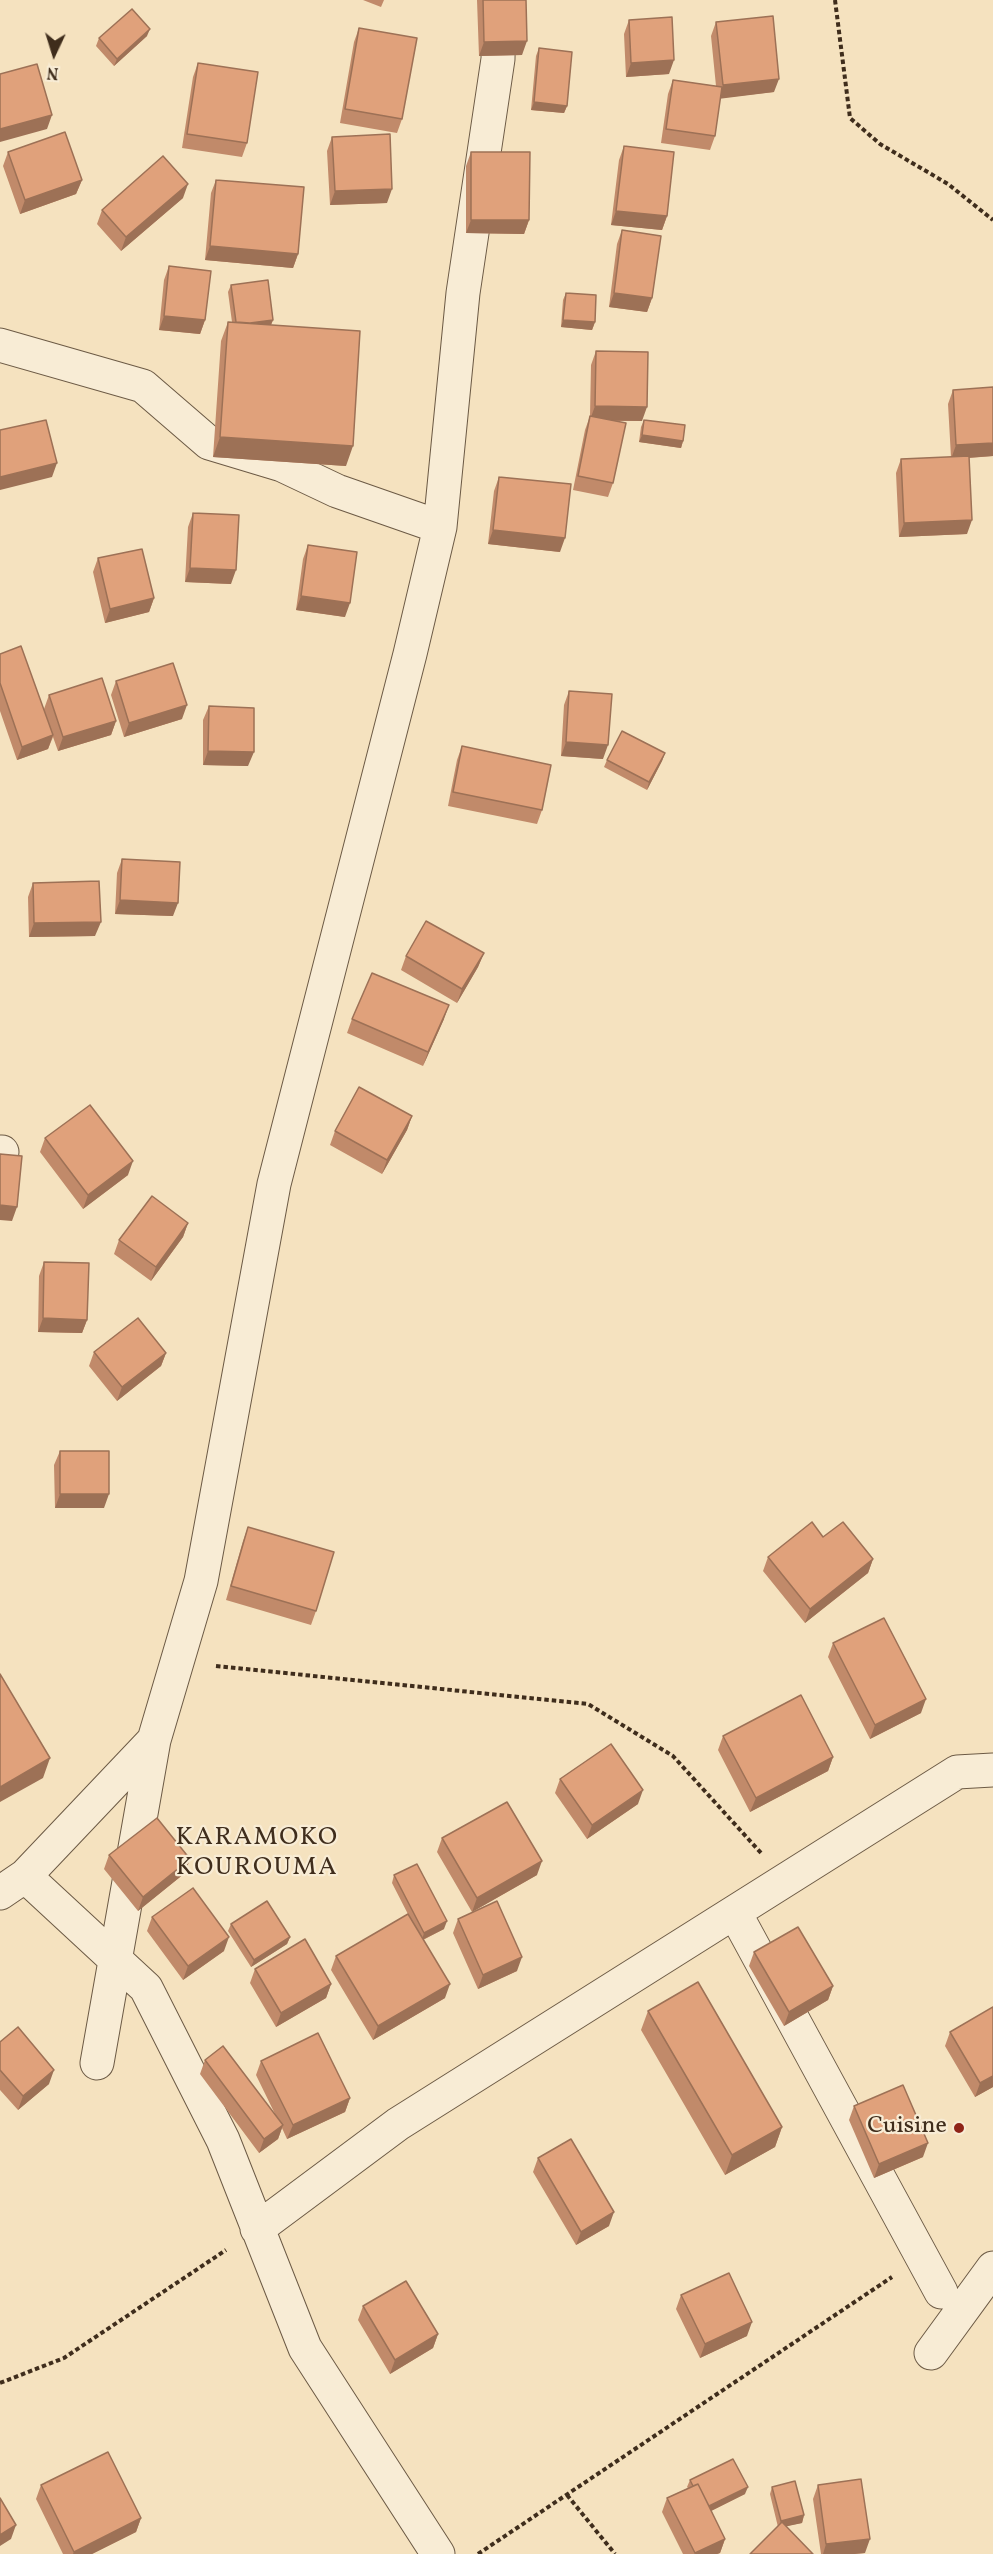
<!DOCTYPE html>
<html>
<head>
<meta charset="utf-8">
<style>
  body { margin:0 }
  #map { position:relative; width:993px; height:2554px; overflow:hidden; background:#f5e2bf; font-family:Vollkorn,serif }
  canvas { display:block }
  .north { position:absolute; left:24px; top:24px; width:60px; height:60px; -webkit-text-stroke:4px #f8ecd5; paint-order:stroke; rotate:184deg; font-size:16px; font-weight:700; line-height:24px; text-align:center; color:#3f2d1c }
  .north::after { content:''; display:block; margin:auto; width:21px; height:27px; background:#3f2d1c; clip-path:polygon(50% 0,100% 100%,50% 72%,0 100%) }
</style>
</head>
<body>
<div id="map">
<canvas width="993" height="2554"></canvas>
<div class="north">N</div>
</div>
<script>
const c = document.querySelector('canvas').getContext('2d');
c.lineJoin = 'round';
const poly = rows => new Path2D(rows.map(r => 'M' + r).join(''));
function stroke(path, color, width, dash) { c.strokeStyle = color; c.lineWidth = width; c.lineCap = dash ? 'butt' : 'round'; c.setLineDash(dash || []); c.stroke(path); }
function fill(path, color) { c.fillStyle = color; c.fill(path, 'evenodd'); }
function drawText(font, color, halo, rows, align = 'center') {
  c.font = font + ' Vollkorn,serif'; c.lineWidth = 4.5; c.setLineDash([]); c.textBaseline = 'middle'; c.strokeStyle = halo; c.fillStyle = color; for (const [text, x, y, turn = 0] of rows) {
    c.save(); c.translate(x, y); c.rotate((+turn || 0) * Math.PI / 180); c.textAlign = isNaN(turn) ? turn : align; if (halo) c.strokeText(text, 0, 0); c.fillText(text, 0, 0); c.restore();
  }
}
const path = poly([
  [835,0,850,118,880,144,948,184,993,220],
  [216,1666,588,1704,673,1756,761,1853],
  [0,2383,64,2358,226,2250],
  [567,2495,615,2554],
  [478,2554,892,2277]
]);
const minor = poly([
  [0,345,143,386,209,443,282,465,337,491,440,527],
  [0,1152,2,1152],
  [25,1876,146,1988,223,2140,305,2348,438,2554],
  [0,1893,25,1876,154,1740,201,1581,274,1184,410,654,440,527,463,293,498,59,499,0],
  [735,1913,941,2292],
  [97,2063,154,1740],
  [257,2229,398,2124,957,1772,993,1770],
  [931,2353,993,2268]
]);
const wall = poly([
  [363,0,384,0,381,7],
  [477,0,526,0,522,55,479,56],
  [629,20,669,74,626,77,624,34],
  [716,22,774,92,720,98,715,136,710,150,661,143,668,94,673,80,716,86,711,36],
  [359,28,402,119,397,133,340,123,354,42],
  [147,36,114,66,96,46,99,38],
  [539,48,567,106,564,113,531,110,536,56],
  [198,63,247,143,242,157,182,148,193,77],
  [332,137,387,203,330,205,327,151],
  [624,146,667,216,662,230,611,225,619,160],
  [8,152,82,180,76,194,20,214,3,166],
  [471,152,529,220,524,234,466,233,466,166],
  [216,180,298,254,293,268,205,260,211,193],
  [183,198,121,251,97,224,102,210],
  [622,230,652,298,647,312,609,307,617,244],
  [169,266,205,320,200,334,159,330,164,280],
  [231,285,273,320,271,325,346,466,213,457,221,341,228,322,232,322,228,292],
  [566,293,595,322,592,330,561,327,563,300],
  [596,351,642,421,613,421,613,483,608,497,573,490,585,430,590,416,591,365],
  [953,390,993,456,969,458,967,534,899,537,896,473,901,459,951,457,948,404],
  [644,420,683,441,681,448,639,442,641,427],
  [499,477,560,552,488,544,494,491],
  [193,513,231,584,185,582,188,527],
  [308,545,345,617,296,610,303,559],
  [98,558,154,598,149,612,105,623,93,572],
  [0,654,44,709,49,695,116,721,111,735,58,751,53,737,48,749,17,760,0,711],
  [116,681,182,719,124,737,111,695],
  [569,691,603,759,561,756,564,705],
  [209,706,248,766,203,765,203,720],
  [462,746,542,810,537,824,448,806,457,760],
  [665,753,662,761,647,790,604,767,607,760],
  [122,859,173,916,115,914,117,873],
  [33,883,95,936,29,937,28,897],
  [484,953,478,967,457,1003,401,970,406,956],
  [352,1019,444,1019,423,1066,347,1033],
  [412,1116,407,1130,382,1174,330,1145,335,1131],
  [45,1138,128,1175,83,1209,40,1152],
  [188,1223,183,1237,151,1281,114,1254,119,1240],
  [44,1262,87,1320,82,1333,38,1332,39,1276],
  [94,1352,166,1353,161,1366,117,1401,89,1366],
  [60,1451,104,1508,55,1508,54,1465],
  [248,1527,316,1611,311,1625,226,1600,243,1541],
  [823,1537,873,1559,868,1573,805,1623,763,1571,768,1557],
  [833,1643,921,1713,870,1739,828,1657],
  [723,1736,833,1757,828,1771,750,1812,718,1750],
  [560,1779,638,1804,587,1839,555,1793],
  [442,1838,537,1875,472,1912,437,1852],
  [109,1855,185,1873,138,1911,104,1869],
  [394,1875,444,1929,423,1940,445,1998,373,2040,331,1970,336,1956,412,1922,392,1883],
  [152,1917,224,1951,183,1980,147,1931],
  [458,1919,517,1971,478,1989,453,1933],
  [231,1924,290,1937,287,1944,251,1967,228,1931],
  [754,1952,833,1986,828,2000,784,2026,749,1966],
  [255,1969,331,1984,326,1998,276,2027,250,1983],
  [648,2011,782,2127,775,2147,725,2175,641,2030],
  [950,2032,993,2087,975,2097,945,2046],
  [0,2042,49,2084,18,2110,0,2090],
  [205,2060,275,2114,256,2075,261,2061,350,2098,345,2112,287,2139,282,2128,278,2139,259,2153,200,2074],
  [854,2106,923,2157,874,2178,849,2120],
  [538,2158,609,2226,576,2245,533,2172],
  [681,2295,747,2336,700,2358,676,2309],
  [363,2306,438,2334,433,2348,390,2374,358,2320],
  [690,2480,745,2494,711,2511,725,2539,720,2553,717,2554,683,2554,662,2512,667,2498,688,2488,687,2487],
  [41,2485,141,2518,136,2532,92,2554,63,2554,36,2499],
  [818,2485,865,2553,854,2554,821,2554,813,2499],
  [772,2487,804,2515,802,2523,786,2526,778,2527,770,2494]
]);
const shadedWall = poly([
  [150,29,147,36,114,66,117,59],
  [527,41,522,55,479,56,484,42],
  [674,60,669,74,626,77,631,63],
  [779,79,774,92,718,99,723,85],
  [534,102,567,106,564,113,531,110],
  [52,115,47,129,0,142,0,129],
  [82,180,76,194,20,214,25,200],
  [188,184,183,198,121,251,126,237],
  [392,189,387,203,330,205,335,191],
  [616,211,667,216,662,230,611,225],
  [471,220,529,220,524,234,466,233],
  [210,246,298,254,293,268,205,260],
  [614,293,652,298,647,312,609,307],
  [164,316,205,320,200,334,159,330],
  [273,320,270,327,236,325],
  [563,320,595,322,592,330,561,327],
  [595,406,647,407,642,421,590,420],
  [642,435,683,441,681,448,639,442],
  [220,437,353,446,346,466,213,457],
  [993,443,993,456,951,459,956,445],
  [57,463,52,477,0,490,0,477],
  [972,520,967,534,899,537,904,523],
  [493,530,565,538,560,552,488,544],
  [190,568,236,570,231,584,185,582],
  [301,596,350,603,345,617,296,610],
  [154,598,149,612,105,623,110,609],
  [187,705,182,719,124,737,129,723],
  [116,721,111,735,58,751,63,737],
  [53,735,48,749,17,760,22,747],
  [566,742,608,745,603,759,561,756],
  [208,751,254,752,248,766,203,765],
  [665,753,662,761,647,790,649,782],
  [120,900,178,903,173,916,115,914],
  [101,922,95,936,29,937,34,923],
  [484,953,478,967,457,1003,462,989],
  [449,1005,444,1019,423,1066,428,1052],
  [412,1116,407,1130,382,1174,387,1160],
  [133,1161,128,1175,83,1209,88,1195],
  [0,1205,17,1207,12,1221,0,1220],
  [188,1223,183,1237,151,1281,156,1267],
  [43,1318,87,1320,82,1333,38,1332],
  [166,1353,161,1366,117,1401,122,1387],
  [60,1494,109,1494,104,1508,55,1508],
  [873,1559,868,1573,805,1623,810,1609],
  [926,1699,921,1713,870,1739,875,1725],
  [833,1757,828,1771,750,1812,756,1798],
  [50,1758,43,1778,0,1802,0,1787],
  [643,1790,638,1804,587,1839,592,1825],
  [190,1859,185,1873,138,1911,143,1897],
  [542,1861,537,1875,472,1912,477,1898],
  [447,1921,444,1929,422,1940,424,1933],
  [229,1937,224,1951,183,1980,188,1966],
  [290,1937,287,1944,251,1967,254,1960],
  [522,1957,517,1971,478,1989,483,1975],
  [331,1984,326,1998,276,2027,281,2013],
  [450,1984,445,1998,373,2040,378,2026],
  [833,1986,828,2000,784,2026,789,2012],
  [54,2070,49,2084,18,2110,23,2096],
  [993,2076,993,2087,975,2097,980,2083],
  [350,2098,345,2112,287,2139,293,2125],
  [283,2125,278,2139,259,2153,264,2139],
  [782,2127,775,2147,725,2175,732,2155],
  [928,2143,923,2157,874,2178,879,2164],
  [614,2212,609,2226,576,2245,581,2232],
  [752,2322,747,2336,700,2358,705,2344],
  [438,2334,433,2348,390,2374,395,2360],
  [748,2487,745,2494,701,2516,704,2508],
  [804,2515,802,2523,779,2528,781,2521],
  [141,2518,136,2532,92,2554,73,2554,74,2552],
  [16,2525,11,2539,0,2546,0,2535],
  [725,2539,720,2553,717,2554,694,2554],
  [870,2539,865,2553,854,2554,823,2554,826,2544]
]);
const building = poly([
  [483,0,526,0,527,41,484,42,483,0],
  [132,9,150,29,117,59,99,38,132,9],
  [773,16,779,79,723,85,716,22,773,16],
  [672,17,674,60,631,63,629,20,672,17],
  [359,28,417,38,402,119,345,109,359,28],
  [539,48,572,52,567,106,534,102,539,48],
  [198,63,258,72,247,143,187,134,198,63],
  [37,64,52,115,0,129,0,74,37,64],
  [673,80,722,87,715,136,666,129,673,80],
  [65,132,82,180,25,200,8,152,65,132],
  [390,134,392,189,335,191,332,137,390,134],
  [624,146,674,152,667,216,616,211,624,146],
  [471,152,530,152,529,220,471,220,471,152],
  [163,156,188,184,126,237,102,210,163,156],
  [216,180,304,187,298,254,210,246,216,180],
  [622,230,661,236,652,298,614,293,622,230],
  [169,266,211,271,205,320,164,316,169,266],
  [268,280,273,320,250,323,236,322,231,285,268,280],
  [566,293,596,295,595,322,563,320,566,293],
  [228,322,360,331,353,446,220,437,228,322],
  [596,351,648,352,647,407,595,406,596,351],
  [993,387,993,443,956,445,953,390,993,387],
  [590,416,626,423,613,483,578,476,590,416],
  [46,420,57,463,0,477,0,430,46,420],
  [644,420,685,425,683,441,642,435,644,420],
  [969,456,972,520,904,523,901,459,969,456],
  [499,477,571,484,565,538,493,530,499,477],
  [193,513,239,515,236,570,190,568,193,513],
  [308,545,357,552,350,603,301,596,308,545],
  [142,549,154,598,110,609,98,558,142,549],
  [21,646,53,735,22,747,0,683,0,654,21,646],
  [173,663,187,705,129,723,116,681,173,663],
  [102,678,116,721,63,737,49,695,102,678],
  [569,691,612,694,608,745,566,742,569,691],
  [209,706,254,708,254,752,208,751,209,706],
  [622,731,665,753,649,782,607,760,622,731],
  [462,746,551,765,542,810,453,792,462,746],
  [122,859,180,862,178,903,120,900,122,859],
  [99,881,101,922,34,923,33,883,99,881],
  [426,921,484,953,462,989,406,956,426,921],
  [372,973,449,1005,428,1052,352,1019,372,973],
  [359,1087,412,1116,387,1160,335,1131,359,1087],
  [90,1105,133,1161,88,1195,45,1138,90,1105],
  [0,1154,22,1156,17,1207,0,1205,0,1154],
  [152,1196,188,1223,156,1267,119,1240,152,1196],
  [44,1262,89,1263,87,1320,43,1318,44,1262],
  [138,1318,166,1353,122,1387,94,1352,138,1318],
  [60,1451,109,1451,109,1494,60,1494,60,1451],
  [812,1522,823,1537,843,1522,873,1559,810,1609,768,1557,812,1522],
  [248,1527,334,1552,316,1611,231,1586,248,1527],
  [884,1618,926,1699,875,1725,833,1643,884,1618],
  [0,1674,50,1758,0,1787,0,1674],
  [801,1695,833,1757,756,1798,723,1736,801,1695],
  [611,1744,643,1790,592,1825,560,1779,611,1744],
  [507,1802,542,1861,477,1898,442,1838,507,1802],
  [157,1818,190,1859,143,1897,109,1855,157,1818],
  [417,1864,447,1921,424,1933,394,1875,417,1864],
  [193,1888,229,1937,188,1966,152,1917,193,1888],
  [267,1901,290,1937,254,1960,231,1924,267,1901],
  [497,1901,522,1957,483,1975,458,1919,497,1901],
  [408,1914,450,1984,378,2026,336,1956,408,1914],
  [798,1927,833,1986,789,2012,754,1952,798,1927],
  [305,1939,331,1984,281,2013,255,1969,305,1939],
  [698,1982,782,2127,732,2155,648,2011,698,1982],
  [993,2007,993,2076,980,2083,950,2032,993,2007],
  [18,2027,54,2070,23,2096,0,2070,0,2042,18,2027],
  [318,2033,350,2098,293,2125,261,2061,318,2033],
  [223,2046,283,2125,264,2139,205,2060,223,2046],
  [903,2085,928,2143,879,2164,854,2106,903,2085],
  [571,2139,614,2212,581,2232,538,2158,571,2139],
  [729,2273,752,2322,705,2344,681,2295,729,2273],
  [406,2281,438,2334,395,2360,363,2306,406,2281],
  [108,2452,141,2518,74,2552,41,2485,108,2452],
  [733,2459,748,2487,709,2506,698,2484,693,2486,690,2480,733,2459],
  [861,2479,870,2539,826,2544,818,2485,861,2479],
  [795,2481,804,2515,781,2521,772,2487,795,2481],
  [698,2484,725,2539,695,2553,667,2498,698,2484],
  [0,2498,16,2525,0,2535,0,2498],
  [782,2522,813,2554,750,2554,782,2522]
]);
const markers = [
  [959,2128,6,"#8f2418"]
];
const poiNames = [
  ["Cuisine",947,2128]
];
const neighbourhoodNames = [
  ["KARAMOKO",257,1839],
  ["KOUROUMA",257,1869]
];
stroke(minor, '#6c5a45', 35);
stroke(path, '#3f2d1c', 4, [4.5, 3]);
stroke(minor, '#f8ecd5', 33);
fill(wall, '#c18a6a');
fill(shadedWall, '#9d7156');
fill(building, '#e0a17b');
stroke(building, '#9d7156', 1.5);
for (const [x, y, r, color] of markers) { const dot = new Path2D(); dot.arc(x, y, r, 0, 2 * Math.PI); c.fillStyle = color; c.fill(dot); stroke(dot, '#f8ecd5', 2); }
drawText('24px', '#3f2d1c', '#f8ecd5', poiNames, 'right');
c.letterSpacing = '1.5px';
drawText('26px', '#3f2d1c', '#f8ecd5', neighbourhoodNames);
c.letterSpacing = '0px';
</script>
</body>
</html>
